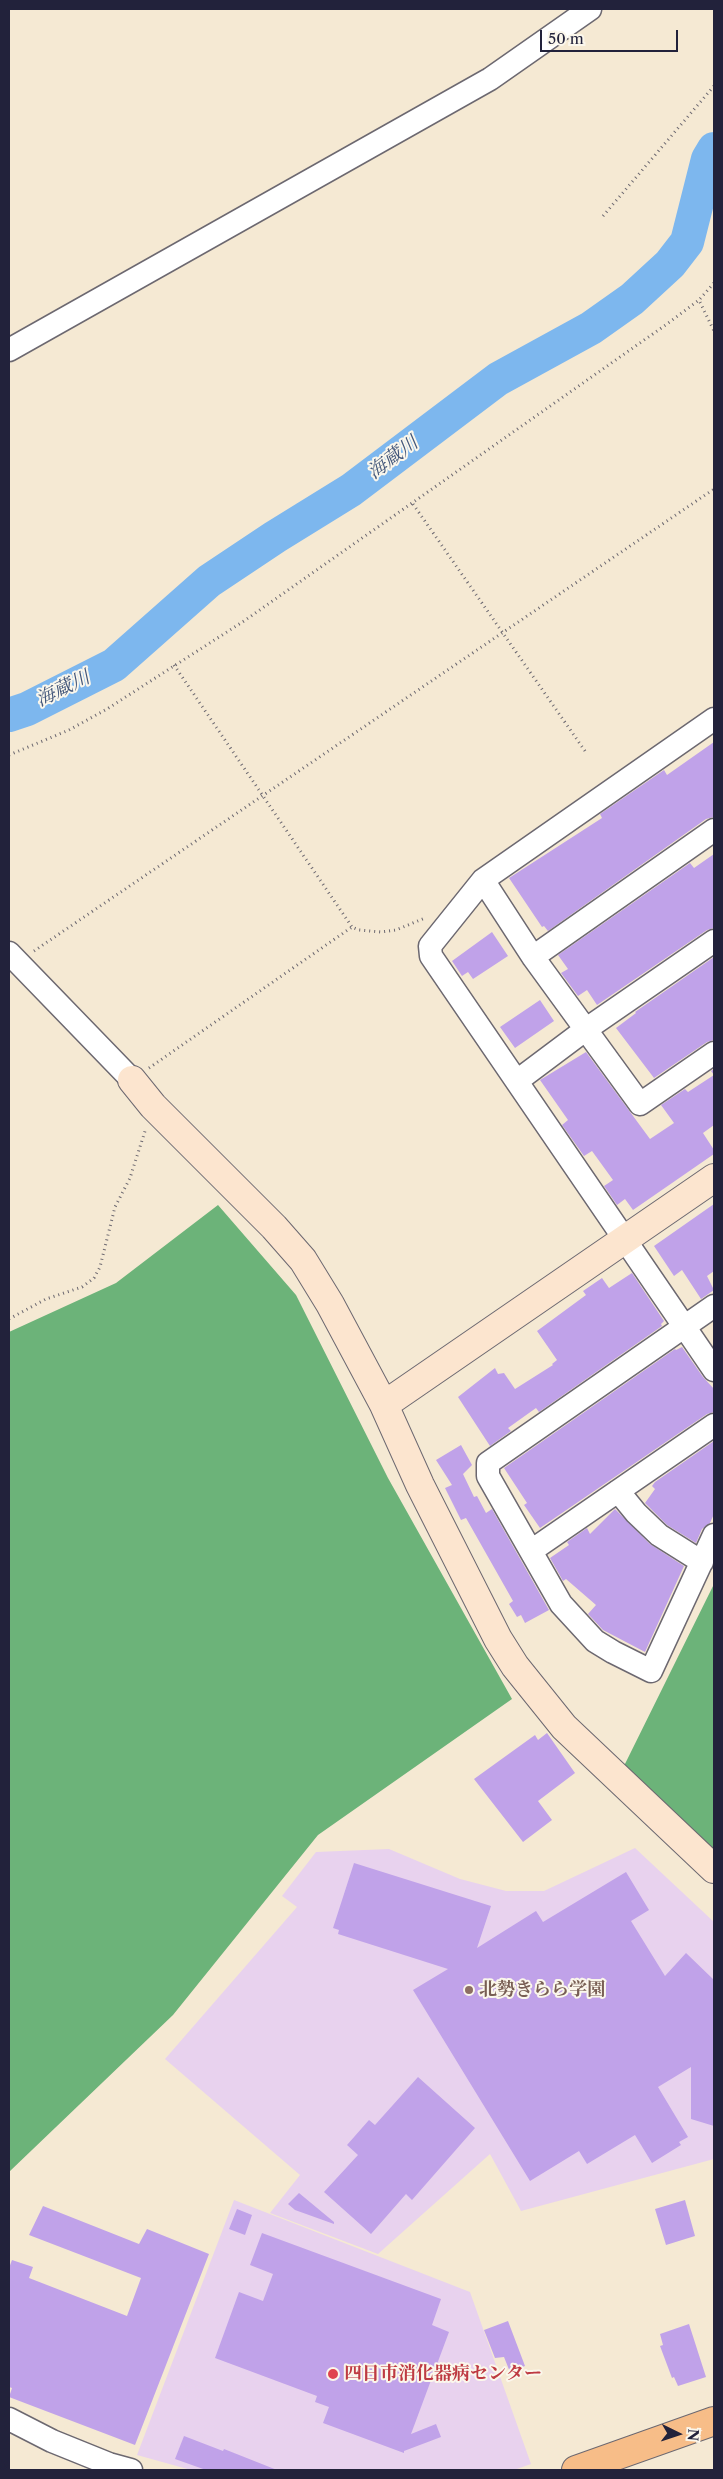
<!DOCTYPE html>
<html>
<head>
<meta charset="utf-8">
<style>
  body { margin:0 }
  #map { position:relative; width:723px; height:2479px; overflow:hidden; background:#f5e9d3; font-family:"Libre Caslon Text",serif }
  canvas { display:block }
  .frame { position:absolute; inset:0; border:10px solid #22223b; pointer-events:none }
  .north { position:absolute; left:653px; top:2409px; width:50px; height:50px; -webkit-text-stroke:4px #fbf7ec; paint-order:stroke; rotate:94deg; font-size:14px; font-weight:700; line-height:20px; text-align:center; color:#22223b }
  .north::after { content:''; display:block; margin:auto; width:18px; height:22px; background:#22223b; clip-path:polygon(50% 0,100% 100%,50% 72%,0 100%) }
  .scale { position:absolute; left:540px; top:30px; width:138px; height:22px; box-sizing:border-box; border:2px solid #22223b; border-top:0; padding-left:6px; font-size:15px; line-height:18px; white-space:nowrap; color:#22223b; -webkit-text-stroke:4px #fbf7ec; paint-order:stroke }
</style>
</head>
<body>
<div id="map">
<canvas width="723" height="2479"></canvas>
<div class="frame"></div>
<div class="north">N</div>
<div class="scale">50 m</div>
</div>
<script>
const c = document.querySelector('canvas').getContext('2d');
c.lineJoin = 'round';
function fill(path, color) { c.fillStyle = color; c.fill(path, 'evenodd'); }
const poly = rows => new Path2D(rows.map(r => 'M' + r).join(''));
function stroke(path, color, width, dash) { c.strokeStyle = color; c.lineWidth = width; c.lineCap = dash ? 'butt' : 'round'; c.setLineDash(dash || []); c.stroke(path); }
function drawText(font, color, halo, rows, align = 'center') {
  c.font = font + ' "Libre Caslon Text","Noto Serif JP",serif'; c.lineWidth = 4; c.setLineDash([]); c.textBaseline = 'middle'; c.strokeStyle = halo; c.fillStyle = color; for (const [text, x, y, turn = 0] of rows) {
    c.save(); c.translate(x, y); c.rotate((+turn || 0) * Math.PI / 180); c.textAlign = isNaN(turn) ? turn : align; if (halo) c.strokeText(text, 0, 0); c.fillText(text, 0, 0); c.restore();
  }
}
const built = poly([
  [635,1848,714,1922,714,2159,521,2211,490,2154,378,2254,270,2213,300,2175,165,2059,297,1907,282,1896,316,1852,389,1849,460,1879,506,1891,544,1891],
  [234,2200,470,2292,531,2464,514,2470,191,2470,137,2455]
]);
const forest = poly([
  [218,1205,296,1295,388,1478,512,1699,318,1835,173,2015,9,2172,9,1332,116,1283],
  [714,1584,714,1850,622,1770]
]);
const river = poly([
  [9,715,27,709,114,665,209,581,275,537,351,490,498,379,591,328,632,299,670,264,687,242,708,159,714,149]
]);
const building = poly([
  [714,742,714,817,706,819,548,931,544,926,542,927,509,878,602,818,600,814,664,770,667,775],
  [714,854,714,928,707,930,597,1005,587,990,578,996,561,973,568,969,558,955,690,863,694,868],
  [492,932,508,956,473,979,468,972,462,976,452,961],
  [714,957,714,1040,707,1042,654,1078,616,1028,636,1013,635,1012],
  [540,1000,554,1021,515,1048,500,1027],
  [586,1052,650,1139,674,1123,661,1105,685,1089,688,1092,714,1075,711,1071,714,1069,714,1125,703,1133,714,1150,714,1154,633,1210,625,1199,617,1205,604,1186,613,1180,592,1151,584,1156,562,1125,568,1120,540,1080],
  [714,1204,714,1271,707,1276,714,1290,701,1299,682,1270,674,1276,654,1246],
  [632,1273,664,1321,661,1324,662,1326,539,1412,536,1408,508,1428,511,1431,490,1446,458,1397,495,1368,498,1374,504,1373,515,1389,553,1365,552,1364,557,1360,537,1331,586,1295,583,1291,602,1278,609,1288],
  [682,1347,703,1377,714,1389,714,1412,707,1414,540,1528,524,1505,527,1503,504,1468,675,1349,676,1350],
  [714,1441,714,1514,710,1523,702,1529,696,1543,667,1525,645,1503,655,1489,652,1486,655,1482],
  [461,1445,472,1465,463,1474,474,1497,477,1496,486,1513,492,1509,549,1610,525,1623,521,1615,517,1617,509,1604,513,1601,466,1518,461,1520,445,1488,452,1485,436,1460],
  [615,1509,650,1544,684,1566,645,1652,603,1630,588,1614,596,1605,566,1579,563,1581,550,1558,569,1545,567,1542,587,1528,590,1534],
  [547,1733,575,1773,538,1801,552,1820,523,1842,474,1779,535,1735,538,1740],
  [354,1863,491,1906,477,1948,536,1911,543,1922,626,1872,649,1910,631,1921,665,1976,686,1953,714,1980,714,2126,691,2119,691,2067,658,2087,688,2137,679,2142,681,2145,652,2163,635,2135,587,2164,579,2151,530,2181,413,1990,448,1969,338,1934,339,1930,333,1928],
  [418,2077,475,2128,412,2200,406,2194,371,2234,324,2192,358,2155,347,2145,369,2120,375,2125],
  [299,2193,334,2222,334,2224,295,2210,288,2204],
  [685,2200,695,2236,666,2245,655,2209],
  [43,2206,139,2244,147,2229,209,2254,135,2445,9,2397,12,2388,9,2387,9,2268,12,2260,33,2267,29,2278,127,2316,141,2278,29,2235],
  [237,2209,252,2215,245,2235,229,2229],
  [262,2233,441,2299,432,2325,449,2332,411,2434,436,2424,441,2437,404,2451,404,2453,323,2423,329,2407,315,2402,317,2396,215,2358,239,2292,263,2301,273,2274,250,2265],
  [508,2321,525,2366,510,2372,504,2357,495,2358,484,2330],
  [689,2324,706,2377,678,2386,674,2377,672,2378,660,2346,663,2345,660,2334],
  [184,2436,223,2451,224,2449,277,2470,206,2470,175,2459]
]);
const path = poly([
  [603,216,714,86],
  [714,283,699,300,714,331],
  [413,504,585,751],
  [174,665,352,927],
  [9,755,69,730,107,709,244,621,667,324,699,300],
  [34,951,714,489],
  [149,1068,352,927,359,930,381,932,396,930,425,918],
  [9,1319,46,1299,82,1287,94,1278,100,1267,115,1207,130,1178,146,1128]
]);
const street = poly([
  [9,350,490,79,590,9],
  [714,719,483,880,430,946,431,956,714,1370],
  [483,880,533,957,640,1104,714,1053],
  [9,953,132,1080],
  [533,957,714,830],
  [517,1081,585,1030,714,941],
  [714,1306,488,1463,488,1476,561,1604,595,1641,613,1652,651,1671,714,1535],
  [618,1491,636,1513,659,1535,702,1562],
  [531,1551,714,1425],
  [9,2419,52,2441,109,2464,131,2470]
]);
const secondary = poly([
  [132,1080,153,1106,274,1227,303,1260,330,1304,384,1405,420,1485,498,1639,515,1666,564,1727,714,1869],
  [384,1405,714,1178]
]);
const highway = poly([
  [576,2470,714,2421]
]);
const markers = [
  [469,1990,5,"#8d6e63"],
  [333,2374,6,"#e0444e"]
];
const educationNames = [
  ["北勢きらら学園",479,1990]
];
const healthNames = [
  ["四日市消化器病センター",344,2374]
];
const waterNames = [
  ["海蔵川",393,458,-37],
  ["海蔵川",63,689,-26]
];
fill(built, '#e8d2ee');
fill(forest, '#6cb379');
stroke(river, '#7db7ee', 34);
fill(building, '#c0a2e9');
stroke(street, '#6c6870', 25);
stroke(secondary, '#6c6870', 30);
stroke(highway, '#6c6870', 30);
stroke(path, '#6c6870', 3, [1, 4]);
stroke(street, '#fff', 22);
stroke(secondary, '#fce5cf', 28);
stroke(highway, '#f7bd88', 28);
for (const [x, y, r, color] of markers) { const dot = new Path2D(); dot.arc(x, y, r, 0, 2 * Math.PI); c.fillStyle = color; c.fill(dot); stroke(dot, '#fbf7ec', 2); }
drawText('bold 18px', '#785e54', '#fbf7ec', educationNames, 'left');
drawText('bold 18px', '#be3a42', '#fbf7ec', healthNames, 'left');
drawText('italic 19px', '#42567a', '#fbf7ec', waterNames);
</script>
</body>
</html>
